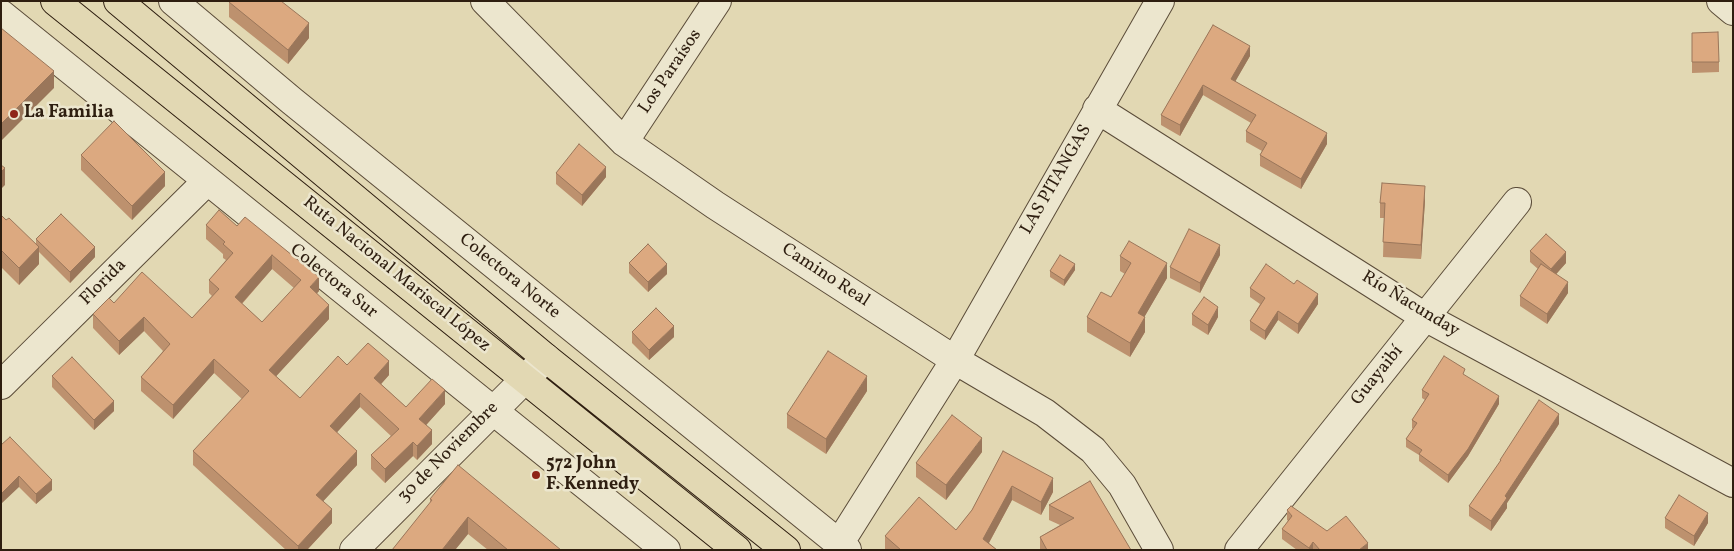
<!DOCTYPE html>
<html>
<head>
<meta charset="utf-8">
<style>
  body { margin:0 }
  #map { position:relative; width:1734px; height:551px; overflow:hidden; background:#e2d8b3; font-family:Vollkorn,serif }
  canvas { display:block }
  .frame { position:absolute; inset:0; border:2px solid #2e1e10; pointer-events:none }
</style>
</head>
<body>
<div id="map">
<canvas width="1734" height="551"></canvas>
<div class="frame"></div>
</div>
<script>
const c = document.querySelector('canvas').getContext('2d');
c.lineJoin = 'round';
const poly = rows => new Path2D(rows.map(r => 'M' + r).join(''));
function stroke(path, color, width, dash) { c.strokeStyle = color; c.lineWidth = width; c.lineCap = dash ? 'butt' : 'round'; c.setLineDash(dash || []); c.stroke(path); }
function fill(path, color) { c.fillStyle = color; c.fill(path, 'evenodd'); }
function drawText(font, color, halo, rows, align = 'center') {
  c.font = font + ' Vollkorn,serif'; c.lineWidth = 5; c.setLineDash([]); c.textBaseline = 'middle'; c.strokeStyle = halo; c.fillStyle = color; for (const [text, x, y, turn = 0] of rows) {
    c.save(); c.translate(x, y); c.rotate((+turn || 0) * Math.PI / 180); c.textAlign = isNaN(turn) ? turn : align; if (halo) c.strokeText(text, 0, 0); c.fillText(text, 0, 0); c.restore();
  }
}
const minor = poly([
  [173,1,292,101,847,550],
  [485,1,624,142,715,205,955,360,1045,413,1093,450,1122,485,1159,550],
  [1721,1,1733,11],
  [1,14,666,550],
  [1097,109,1425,317,1733,483],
  [624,142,717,1],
  [1,385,207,181],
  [839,544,955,360,1160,1],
  [354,550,546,358],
  [1239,550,1517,202]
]);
const highway = poly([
  [55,1,737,550],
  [118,1,546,358,786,550]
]);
const wall = poly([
  [229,2,309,38,288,64,229,17],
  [1213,25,1250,56,1235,81,1327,144,1301,189,1260,166,1260,155,1262,151,1246,142,1246,131,1251,123,1203,95,1180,136,1161,125,1161,115],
  [1692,33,1719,62,1719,72,1692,73],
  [81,155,165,186,132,220,81,170],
  [556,173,606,177,582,206,556,184],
  [1425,201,1421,259,1383,257,1384,218,1380,218,1380,203],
  [1,215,36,245,36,239,95,257,70,283,39,252,39,264,19,285,1,267],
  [206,225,237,226,319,291,317,293,329,319,276,376,300,398,347,365,389,375,381,384,406,407,445,404,426,425,432,444,417,460,413,456,385,483,371,469,371,455,391,436,360,407,337,432,357,465,323,501,332,523,307,550,286,550,193,465,193,451,242,399,214,373,173,419,141,391,141,377,163,351,144,331,119,355,93,328,93,314,114,303,192,318,212,296,209,293,209,280,226,260,223,258,223,254,206,239],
  [272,269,294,288,262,322,242,304],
  [1530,251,1566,263,1556,274,1568,293,1547,324,1520,306,1520,296,1538,269,1530,262],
  [1220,255,1200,293,1170,278,1170,267],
  [1120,256,1167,278,1144,317,1145,332,1130,357,1087,332,1087,317,1111,297,1125,274,1120,271],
  [629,263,667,274,648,292,629,273],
  [1075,270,1064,286,1050,277,1050,271],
  [1294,284,1318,304,1298,334,1278,320,1265,340,1250,330,1250,321,1260,304,1250,297,1250,288],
  [1192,314,1218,317,1208,335,1192,325],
  [632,332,674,337,649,360,632,343],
  [52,376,114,411,94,430,52,387],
  [1465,376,1499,404,1468,456,1448,483,1419,461,1419,455,1406,447,1406,439,1413,429,1412,428,1412,420,1425,400,1422,398,1422,390],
  [867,391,826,454,787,428,787,414],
  [1559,424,1507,503,1507,508,1491,531,1469,516,1469,506,1500,462,1500,460],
  [1,445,52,490,36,504,19,487],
  [1003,451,1053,492,1041,515,1012,500,989,543,997,550,885,550,885,536,956,530,972,510],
  [982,452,946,500,916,477,916,463],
  [1090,481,1131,550,1040,550,1040,537,1060,525,1049,520,1049,505],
  [430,499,561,550,488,550,468,534,455,550,392,550,430,503],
  [1287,510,1327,531,1368,550,1297,550,1282,539,1282,529,1288,521,1287,520],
  [1665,518,1708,523,1694,546,1665,528]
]);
const shadedWall = poly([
  [309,23,309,38,288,64,288,50],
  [1250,46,1250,56,1231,89,1231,79],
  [54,71,54,88,1,141,1,124],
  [1203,85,1203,95,1180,136,1180,125],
  [1327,133,1327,144,1301,189,1301,179],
  [606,167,606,177,582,206,582,195],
  [5,168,5,185,1,189,1,172],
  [165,172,165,186,132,220,132,206],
  [1425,186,1425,201,1421,259,1421,245],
  [1220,245,1220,255,1200,293,1200,283],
  [39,247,39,264,19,285,19,268],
  [95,247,95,257,70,283,70,272],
  [1566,252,1566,263,1551,280,1551,269],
  [272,255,272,269,235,311,235,297],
  [1167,263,1167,278,1138,328,1138,313],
  [667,264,667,274,648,292,648,282],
  [1075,264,1075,270,1064,286,1064,280],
  [319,277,319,291,310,301,310,287],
  [1568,282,1568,293,1547,324,1547,314],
  [1318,294,1318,304,1298,334,1298,324],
  [329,305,329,319,269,384,269,370],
  [1218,307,1218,317,1208,335,1208,325],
  [1278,311,1278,320,1265,340,1265,331],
  [144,317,144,331,119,355,119,341],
  [1145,317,1145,332,1130,357,1130,343],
  [674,326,674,337,649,360,649,350],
  [214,359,214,373,173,419,173,405],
  [389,361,389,375,374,392,374,378],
  [867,376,867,391,826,454,826,439],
  [445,390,445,404,419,433,419,419],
  [360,393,360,407,330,440,330,426],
  [1499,396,1499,404,1468,456,1448,483,1448,475],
  [114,401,114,411,94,430,94,420],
  [1559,414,1559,424,1507,503,1507,508,1491,531,1491,521,1505,496],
  [432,430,432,444,417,460,417,446],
  [982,438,982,452,946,500,946,485],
  [413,442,413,456,385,483,385,469],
  [357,451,357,465,316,509,316,495],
  [19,476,19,487,1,504,1,494],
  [1053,478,1053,492,1041,515,1041,502],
  [52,480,52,490,36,504,36,494],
  [1012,486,1012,500,985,550,983,539],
  [332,509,332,523,307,550,298,550,298,546],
  [1708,513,1708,523,1694,546,1694,536],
  [468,517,468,534,455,550,442,550],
  [1313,542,1313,550,1309,550,1309,548],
  [1368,543,1368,550,1359,550]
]);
const building = poly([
  [230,1,281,1,309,23,288,50,229,2,230,1],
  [1213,25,1250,46,1231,79,1327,133,1301,179,1260,155,1267,143,1246,131,1256,115,1203,85,1180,125,1161,115,1213,25],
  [1,28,54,71,1,124,1,28],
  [1718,32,1719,62,1692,62,1692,33,1718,32],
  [114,121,165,172,132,206,81,155,114,121],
  [579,144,606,167,582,195,556,173,579,144],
  [1,165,5,168,1,172,1,165],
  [1382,183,1425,186,1421,245,1383,242,1385,203,1380,203,1382,183],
  [219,210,237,226,245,217,319,277,310,287,329,305,269,370,300,398,338,356,347,365,368,343,389,361,374,378,406,407,432,379,445,390,419,419,432,430,417,446,413,442,385,469,371,455,399,429,360,393,330,426,357,451,316,495,332,509,298,546,193,451,249,391,214,359,173,405,141,377,170,344,144,317,119,341,93,314,109,298,114,303,142,272,192,318,219,289,209,280,233,253,223,244,225,242,206,225,219,210],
  [272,255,301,280,262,322,235,297,272,255],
  [61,214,95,247,70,272,36,239,61,214],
  [1,215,6,220,9,218,39,247,19,268,1,250,1,215],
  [1189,229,1220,245,1200,283,1170,267,1189,229],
  [1546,234,1566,252,1551,269,1530,251,1546,234],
  [1129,241,1167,263,1138,313,1145,317,1130,343,1087,317,1101,292,1111,297,1131,263,1120,256,1129,241],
  [648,244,667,264,648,282,629,263,648,244],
  [1060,255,1075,264,1064,280,1050,271,1060,255],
  [1266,264,1294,284,1297,280,1318,294,1298,324,1278,311,1265,331,1250,321,1265,298,1250,288,1266,264],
  [1541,264,1568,282,1547,314,1520,296,1541,264],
  [1204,297,1218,307,1208,325,1192,314,1204,297],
  [656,308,674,326,649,350,632,332,656,308],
  [828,351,867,376,826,439,787,414,828,351],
  [1444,356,1465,369,1463,374,1499,396,1468,449,1448,475,1419,454,1422,450,1406,439,1417,423,1412,420,1429,394,1422,390,1444,356],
  [72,357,114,401,94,420,52,376,72,357],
  [1539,400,1559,414,1505,496,1507,498,1491,521,1469,506,1501,460,1500,460,1539,400],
  [952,415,982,438,946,485,916,463,952,415],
  [10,437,52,480,36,494,19,476,1,494,1,445,10,437],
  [1003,451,1053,478,1041,502,1012,486,983,539,997,550,901,550,885,536,919,497,956,530,972,510,1003,451],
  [458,465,561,550,508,550,468,517,442,550,392,550,432,500,430,499,458,465],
  [1090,481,1131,550,1047,550,1040,537,1074,518,1049,505,1090,481],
  [1679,495,1708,513,1694,536,1665,518,1679,495],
  [1291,506,1327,531,1346,516,1368,543,1359,550,1320,550,1313,542,1309,548,1282,529,1292,516,1287,510,1291,506]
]);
const markers = [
  [14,114,5,"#8f2418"],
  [536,475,5,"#8f2418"]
];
const streetNames = [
  ["Los Paraísos",671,72,-56],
  ["LAS PITANGAS",1057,180,-60],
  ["Ruta Nacional Mariscal López",396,275,39],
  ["Camino Real",825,276,33],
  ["Colectora Norte",509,277,39],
  ["Colectora Sur",333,282,39],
  ["Florida",104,283,-45],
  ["Río Ñacunday",1410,305,31],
  ["Guayaibí",1378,376,-51],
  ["30 de Noviembre",449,453,-45]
];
const poiNames = [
  ["La Familia",24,114],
  ["572 John",546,465],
  ["F. Kennedy",546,486]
];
stroke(minor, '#5b4c39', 30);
stroke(highway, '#2e1e10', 30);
stroke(minor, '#ece6ce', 28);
stroke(highway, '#e2d8b3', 28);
fill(wall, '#bd916e');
fill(shadedWall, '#9a765a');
fill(building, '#dca980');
stroke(building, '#9a765a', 1);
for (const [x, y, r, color] of markers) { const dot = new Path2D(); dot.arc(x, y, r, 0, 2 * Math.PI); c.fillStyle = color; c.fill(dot); stroke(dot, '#ece6ce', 2); }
drawText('18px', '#2e1e10', '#ece6ce', streetNames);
drawText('bold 18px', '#2e1e10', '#ece6ce', poiNames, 'left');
</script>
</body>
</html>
